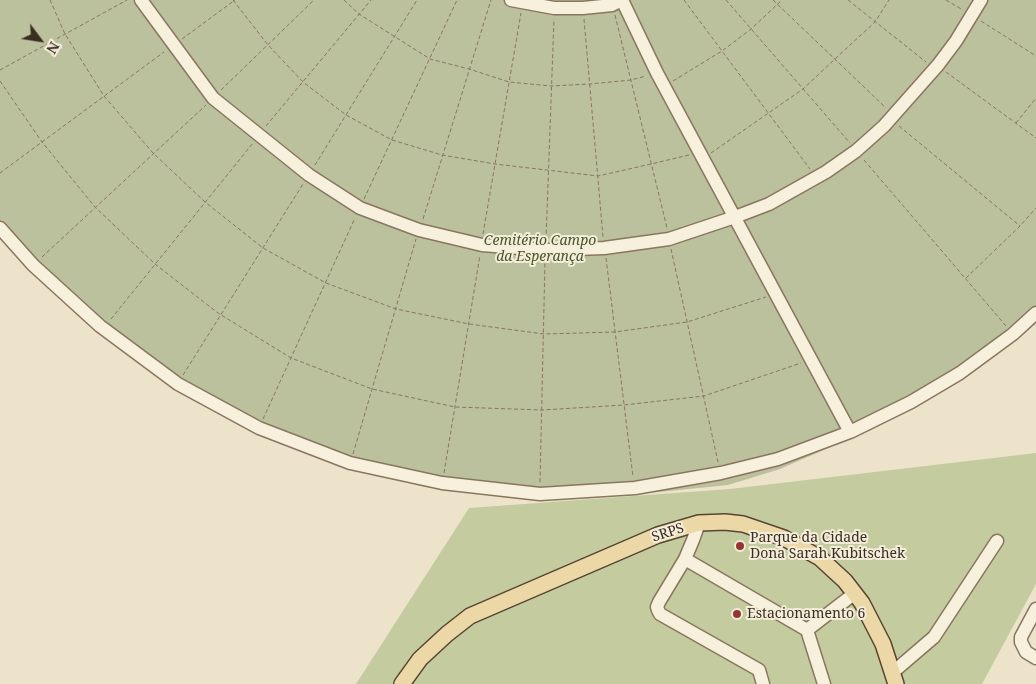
<!DOCTYPE html>
<html>
<head>
<meta charset="utf-8">
<style>
  body { margin:0 }
  #map { position:relative; width:1036px; height:684px; overflow:hidden; background:#ede3ca; font-family:"Noto Serif",serif }
  canvas { display:block }
  .north { position:absolute; left:15px; top:15px; width:50px; height:50px; -webkit-text-stroke:4px #f4edda; paint-order:stroke; rotate:121deg; font-size:14px; font-weight:700; line-height:20px; text-align:center; color:#3a2e22 }
  .north::after { content:''; display:block; margin:auto; width:18px; height:22px; background:#3a2e22; clip-path:polygon(50% 0,100% 100%,50% 72%,0 100%) }
</style>
</head>
<body>
<div id="map">
<canvas width="1036" height="684"></canvas>
<div class="north">N</div>
</div>
<script>
const c = document.querySelector('canvas').getContext('2d');
c.lineJoin = 'round';
function fill(path, color) { c.fillStyle = color; c.fill(path, 'evenodd'); }
const poly = rows => new Path2D(rows.map(r => 'M' + r).join(''));
function stroke(path, color, width, dash) { c.strokeStyle = color; c.lineWidth = width; c.lineCap = dash ? 'butt' : 'round'; c.setLineDash(dash || []); c.stroke(path); }
function drawText(font, color, halo, rows, align = 'center') {
  c.font = font + ' "Noto Serif",serif'; c.lineWidth = 4; c.setLineDash([]); c.textBaseline = 'middle'; c.strokeStyle = halo; c.fillStyle = color; for (const [text, x, y, turn = 0] of rows) {
    c.save(); c.translate(x, y); c.rotate((+turn || 0) * Math.PI / 180); c.textAlign = isNaN(turn) ? turn : align; if (halo) c.strokeText(text, 0, 0); c.fillText(text, 0, 0); c.restore();
  }
}
const green = poly([
  [1036,453,1036,584,982,684,356,684,469,508,730,489]
]);
const cemetery = poly([
  [0,0,1036,0,1036,320,945,387,851,438,780,469,728,485,659,492,549,499,529,498,425,487,334,463,182,392,135,361,72,310,0,236]
]);
const path = poly([
  [50,0,65,34,104,96,153,153,205,202,263,248,326,283,396,309,469,324,544,334,615,332,687,322,766,297],
  [233,0,268,45,303,82,346,115,392,140,442,155,495,164,598,176,651,164,689,155],
  [344,0,359,14,430,59,469,69,509,82,551,86,590,84,631,80,646,76],
  [684,0,810,169],
  [726,0,850,143],
  [773,0,886,108],
  [848,0,926,62],
  [946,0,963,10],
  [615,15,667,228],
  [584,19,603,237],
  [981,21,1036,56],
  [182,39,235,0],
  [0,70,127,0],
  [946,72,1036,138],
  [0,81,42,142,95,207,155,264,218,313,291,358,372,389,455,407,542,410,624,405,704,396,801,363],
  [673,81,722,51,751,29,782,0],
  [221,90,314,0],
  [1016,123,1036,98],
  [266,126,371,0],
  [899,126,1020,226],
  [711,153,803,89,835,59,875,22,889,0],
  [864,160,1006,326],
  [315,165,417,0],
  [0,173,164,52],
  [364,199,457,0],
  [423,219,491,0],
  [483,234,521,13],
  [546,240,554,19],
  [671,249,718,462],
  [42,257,206,105],
  [606,258,633,477],
  [966,278,1020,226,1036,208],
  [111,319,253,143],
  [183,375,303,184],
  [263,419,355,218],
  [353,454,416,239],
  [444,473,480,255],
  [540,482,545,261]
]);
const minor = poly([
  [141,0,213,98,309,175,360,208,419,230,482,245,546,250,604,248,669,239,735,217,769,204,826,172,856,151,884,126,907,100,938,65,956,41,981,0],
  [511,0,554,8,583,8,612,5,622,0,657,73,850,432],
  [0,228,33,265,100,326,178,384,259,428,350,463,442,483,540,494,635,488,721,473,778,459,850,432,911,402,960,373,1013,334,1036,313],
  [699,523,693,540,685,559,659,602,657,607,658,610,660,614,759,670,763,684],
  [685,559,807,630,824,684],
  [1036,609,1021,637,1021,642,1026,652,1036,658],
  [807,630,855,593],
  [892,673,934,637,997,541]
]);
const major = poly([
  [402,684,420,659,447,634,470,616,658,535,699,523,725,522,743,524,784,538,820,558,845,581,862,603,883,644,896,684]
]);
const markers = [
  [740,546,5,"#943433"],
  [737,614,5,"#943433"]
];
const parkNames = [
  ["Cemitério Campo",540,241],
  ["da Esperança",540,257]
];
const streetNames = [
  ["SRPS",668,533,-18]
];
const poiNames = [
  ["Parque da Cidade",750,538],
  ["Dona Sarah Kubitschek",750,554],
  ["Estacionamento 6",747,614]
];
fill(green, '#c4cb9e');
fill(cemetery, '#bbc09d');
stroke(minor, '#89765f', 15);
stroke(major, '#574533', 18);
stroke(path, '#89765f', 1, [4, 2.5]);
stroke(minor, '#f7f0dd', 12);
stroke(major, '#ecd8a6', 15);
for (const [x, y, r, color] of markers) { const dot = new Path2D(); dot.arc(x, y, r, 0, 2 * Math.PI); c.fillStyle = color; c.fill(dot); stroke(dot, '#f4edda', 2); }
drawText('italic 14px', '#49552a', '#f4edda', parkNames);
drawText('14px', '#3a2e22', '#f4edda', streetNames);
drawText('14px', '#3a2e22', '#f4edda', poiNames, 'left');
</script>
</body>
</html>
